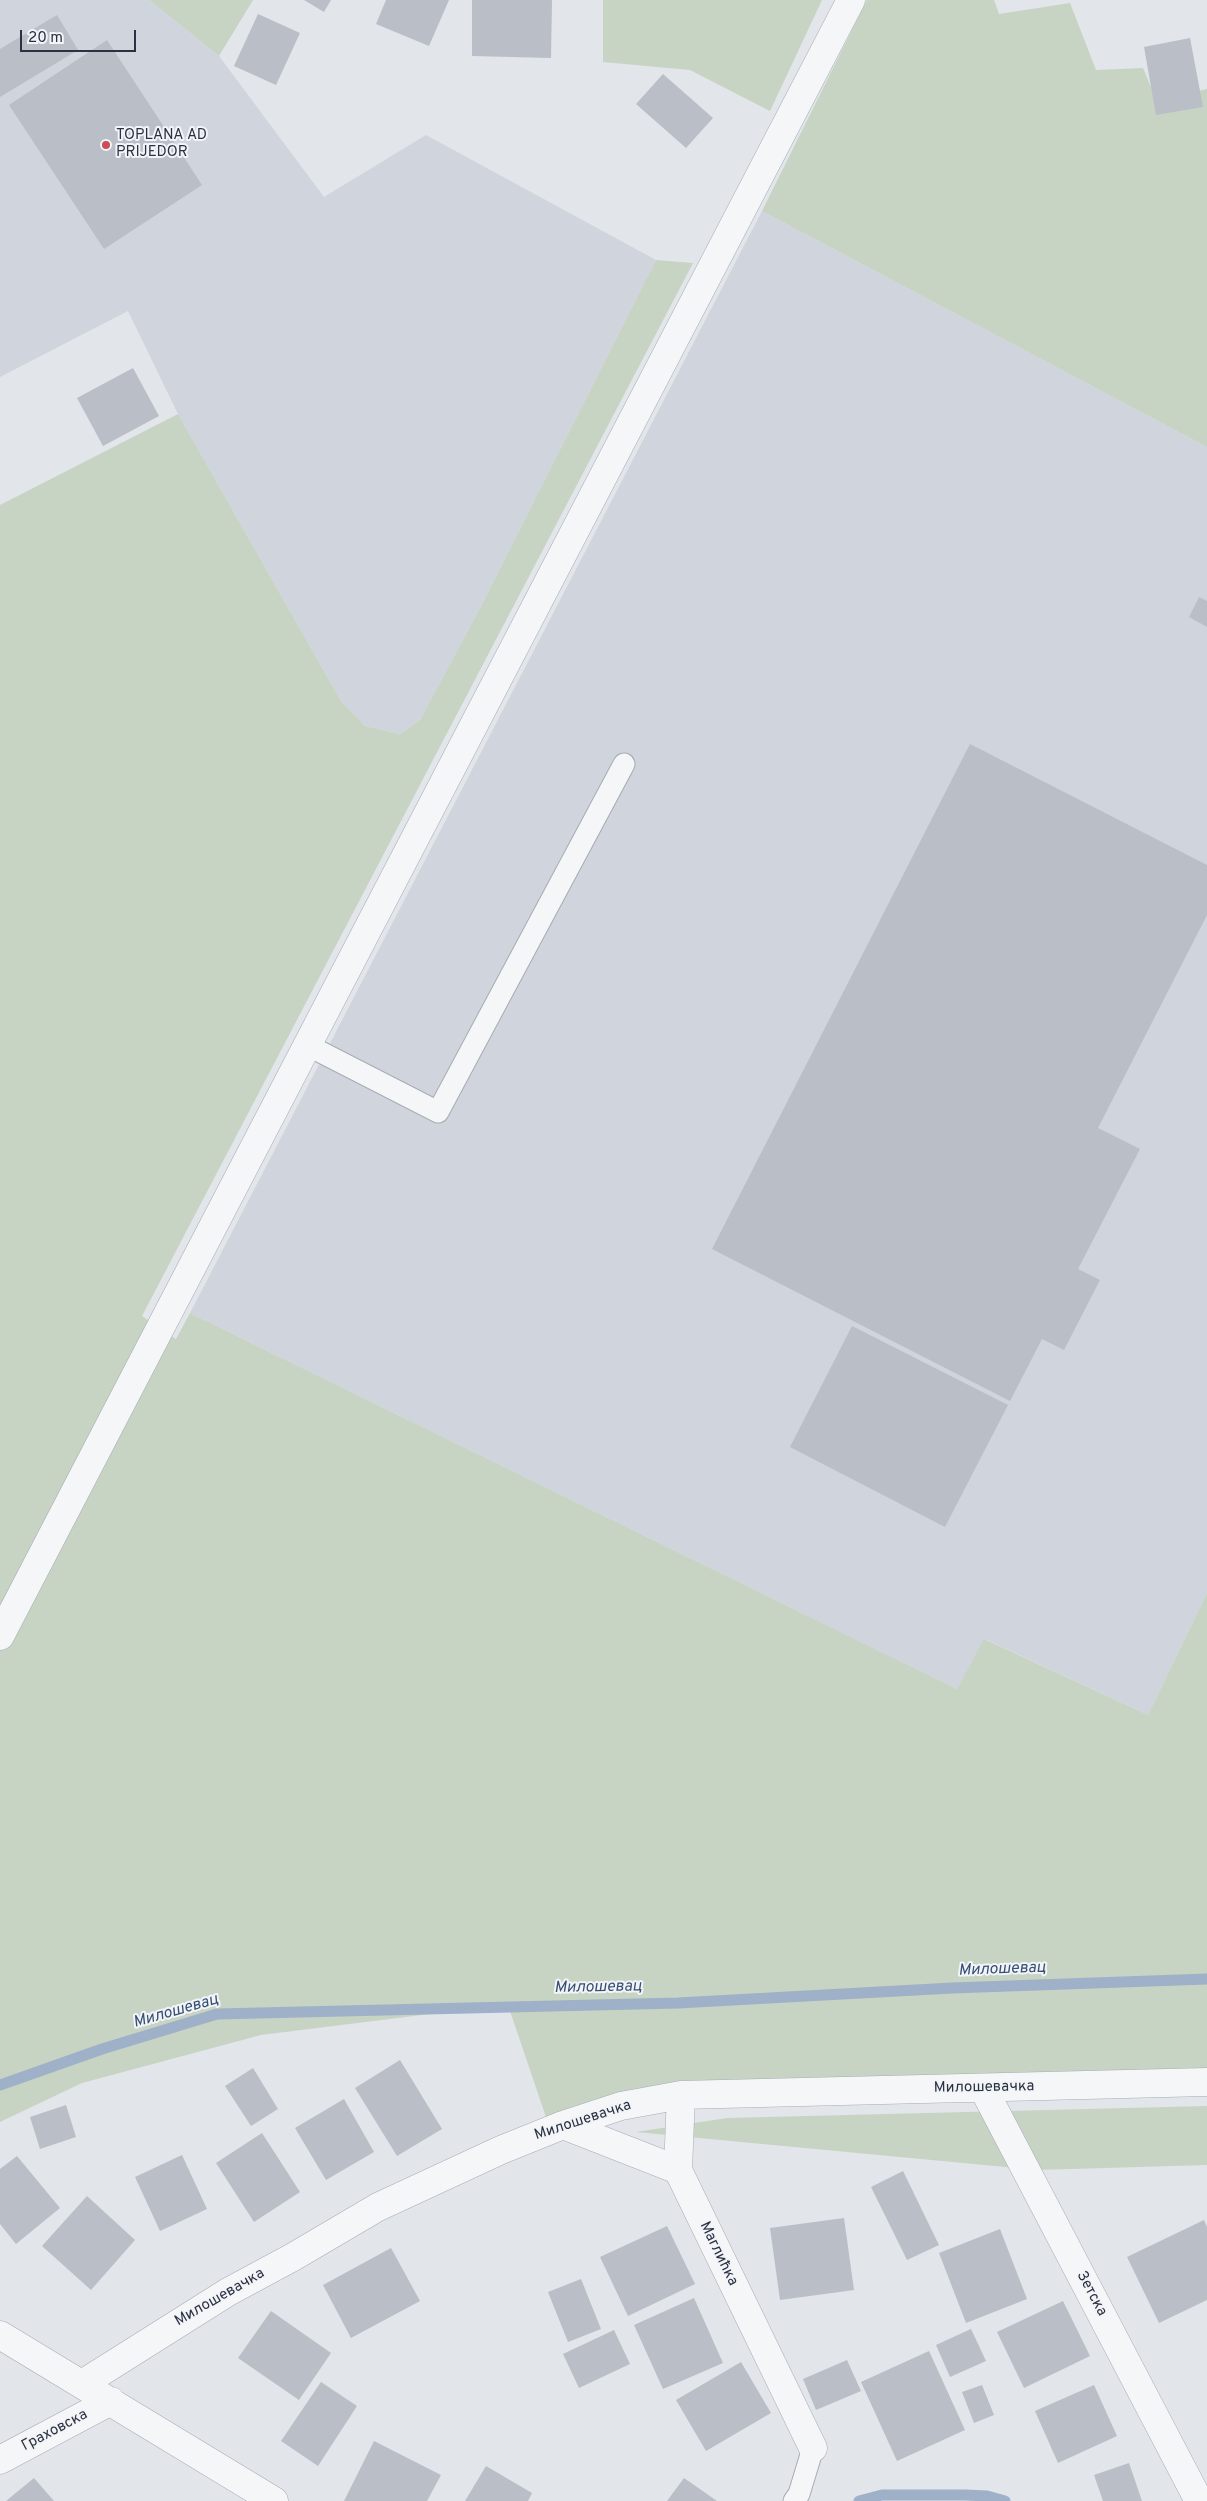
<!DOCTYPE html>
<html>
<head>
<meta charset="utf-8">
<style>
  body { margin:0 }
  #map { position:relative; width:1207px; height:2501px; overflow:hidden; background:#e2e5ea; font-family:Overpass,sans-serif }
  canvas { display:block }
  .scale { position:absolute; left:20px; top:30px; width:116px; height:22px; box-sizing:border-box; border:2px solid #2a3242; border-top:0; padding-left:6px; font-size:15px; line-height:18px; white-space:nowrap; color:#2a3242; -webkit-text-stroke:4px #f2f4f7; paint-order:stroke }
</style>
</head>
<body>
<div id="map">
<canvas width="1207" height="2501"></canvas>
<div class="scale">20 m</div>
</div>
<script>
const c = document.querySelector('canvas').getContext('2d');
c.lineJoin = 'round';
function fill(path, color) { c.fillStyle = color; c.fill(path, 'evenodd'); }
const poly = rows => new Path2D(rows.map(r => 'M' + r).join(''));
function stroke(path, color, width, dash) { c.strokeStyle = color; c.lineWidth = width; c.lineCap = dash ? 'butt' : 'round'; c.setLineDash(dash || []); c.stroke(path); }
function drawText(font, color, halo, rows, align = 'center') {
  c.font = font + ' Overpass,sans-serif'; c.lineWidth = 4; c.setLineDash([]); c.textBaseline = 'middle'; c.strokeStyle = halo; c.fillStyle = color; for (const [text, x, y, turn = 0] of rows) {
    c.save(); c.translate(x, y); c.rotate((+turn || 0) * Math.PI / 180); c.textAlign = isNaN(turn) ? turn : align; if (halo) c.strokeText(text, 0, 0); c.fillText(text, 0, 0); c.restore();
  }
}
const built = poly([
  [0,0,149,0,219,56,324,197,426,135,656,260,481,606,420,720,400,734,365,726,341,701,178,414,128,311,0,377],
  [762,211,1207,447,1207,1593,1148,1715,985,1639,957,1689,190,1313]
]);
const green = poly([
  [149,0,253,0,219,56],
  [603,0,822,0,770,111,690,70,603,62],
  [867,0,994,0,999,14,1070,3,1096,70,1143,68,1156,99,1207,89,1207,447,762,211],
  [656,260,693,263,142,1316,176,1339,190,1313,957,1689,984,1639,1148,1715,1207,1593,1207,2077,612,2104,548,2123,510,2011,446,2012,261,2035,82,2083,0,2122,0,505,178,414,341,701,365,726,400,734,420,720,481,606],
  [1207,2106,1207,2165,1037,2170,636,2132,727,2118]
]);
const stream = poly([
  [0,2085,102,2049,217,2014,678,2003,952,1988,1207,1979],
  [859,2501,882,2495,965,2495,987,2496,1005,2501]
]);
const building = poly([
  [304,0,331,0,324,12],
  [386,0,449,0,429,46,376,24],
  [472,0,552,0,551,58,472,56],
  [258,14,300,33,276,85,234,66],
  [57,15,78,50,0,97,0,49],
  [1190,38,1203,107,1156,115,1144,47],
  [107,40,202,185,104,249,9,105],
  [663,74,713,118,686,148,636,104],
  [133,368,159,416,103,446,77,398],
  [1199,597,1207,601,1207,627,1189,617],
  [970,744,1207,865,1207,915,1098,1128,1140,1149,1078,1269,1100,1280,1064,1350,1042,1339,1010,1401,712,1249],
  [852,1326,1008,1405,945,1527,790,1447],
  [400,2060,442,2129,397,2156,355,2088],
  [253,2068,278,2109,251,2126,225,2086],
  [344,2099,374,2152,326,2180,295,2128],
  [66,2105,76,2137,40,2149,30,2117],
  [262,2133,300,2192,254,2222,216,2163],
  [182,2155,207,2209,160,2231,135,2177],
  [17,2156,60,2208,16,2244,0,2224,0,2169],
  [903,2171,939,2245,907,2260,871,2187],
  [87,2196,135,2240,91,2290,42,2246],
  [844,2218,854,2290,780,2300,770,2228],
  [1204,2220,1207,2227,1207,2300,1159,2323,1127,2257],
  [667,2226,695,2284,628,2316,600,2257],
  [1000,2229,1027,2299,966,2323,939,2253],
  [391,2248,420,2301,351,2338,323,2285],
  [581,2279,601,2329,568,2342,548,2292],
  [694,2298,723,2363,663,2389,634,2325],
  [1063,2301,1090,2356,1024,2388,997,2332],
  [271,2311,331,2353,299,2400,238,2358],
  [971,2329,986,2361,950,2377,936,2345],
  [614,2330,630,2364,579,2388,563,2354],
  [929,2351,965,2430,897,2461,861,2382],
  [847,2360,861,2391,816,2410,803,2379],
  [741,2362,771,2413,706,2451,676,2400],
  [321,2382,357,2406,318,2466,281,2441],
  [982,2385,994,2415,974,2423,962,2392],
  [1094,2385,1117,2436,1058,2463,1035,2411],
  [374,2441,441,2475,427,2501,344,2501],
  [1129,2463,1142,2501,1103,2501,1094,2475],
  [486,2466,532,2493,528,2501,465,2501],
  [34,2478,54,2501,6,2501],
  [684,2478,717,2501,667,2501]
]);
const service = poly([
  [309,1046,438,1112,624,764],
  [794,2501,799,2494,813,2448]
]);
const minor = poly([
  [0,1636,851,0],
  [983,2088,1199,2501],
  [563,2125,678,2170,813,2448],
  [678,2170,681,2095],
  [0,2335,274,2501],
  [82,2384,228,2292,293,2257,378,2207,501,2150,563,2125,621,2106,681,2095,1207,2082],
  [0,2460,111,2401]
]);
const markers = [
  [106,145,5,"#cb4b58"]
];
const poiNames = [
  ["TOPLANA AD",116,136],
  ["PRIJEDOR",116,153]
];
const streetNames = [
  ["Милошевачка",984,2088,-1],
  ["Милошевачка",583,2121,-18],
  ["Маглићка",718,2254,64],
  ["Зетска",1091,2294,62],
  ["Милошевачка",220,2298,-30],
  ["Граховска",55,2431,-28]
];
const waterNames = [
  ["Милошевац",1002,1970,-2],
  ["Милошевац",598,1988,-1],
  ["Милошевац",176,2012,-16]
];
fill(built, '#d0d4dc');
fill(green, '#c7d4c3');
stroke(stream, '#9eb1c9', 11);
fill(building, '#b9bec7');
stroke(service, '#a7acb4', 23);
stroke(minor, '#a7acb4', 29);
stroke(service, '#f5f6f8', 21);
stroke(minor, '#f5f6f8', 28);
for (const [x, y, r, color] of markers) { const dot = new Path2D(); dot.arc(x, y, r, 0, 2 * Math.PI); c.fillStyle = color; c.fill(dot); stroke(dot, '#f2f4f7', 2); }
drawText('15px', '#2a3242', '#f2f4f7', poiNames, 'left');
drawText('15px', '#2a3242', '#f2f4f7', streetNames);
drawText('italic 16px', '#354f75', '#f2f4f7', waterNames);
</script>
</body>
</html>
